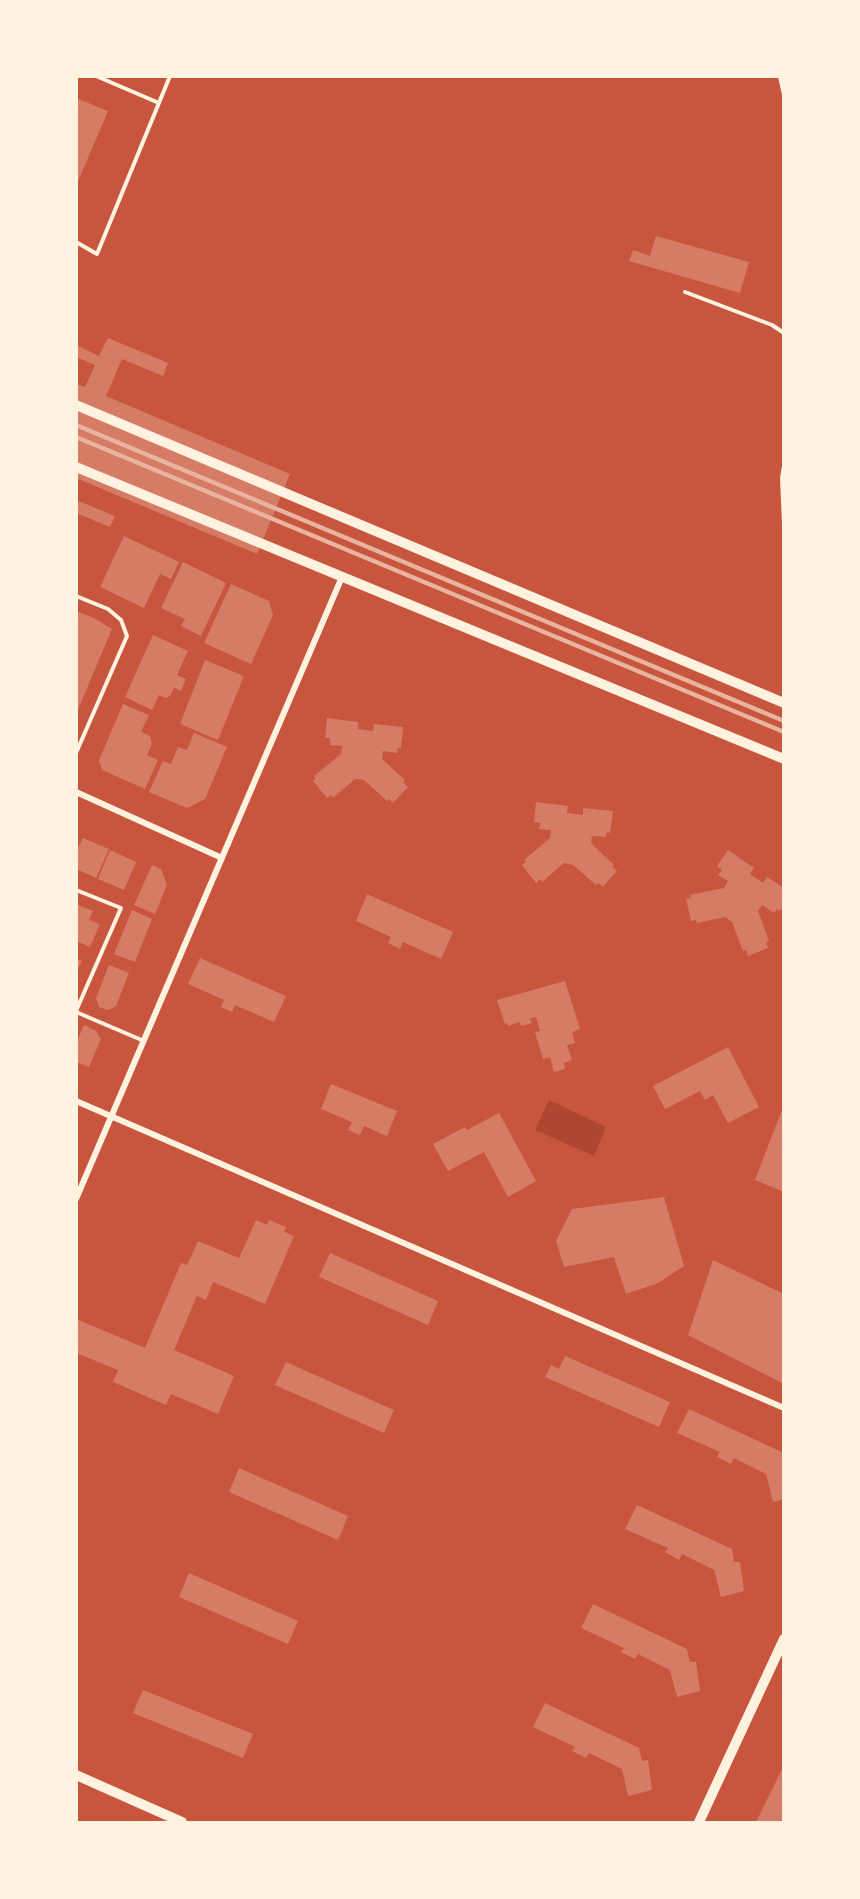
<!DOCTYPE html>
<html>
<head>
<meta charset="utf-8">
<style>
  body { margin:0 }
  #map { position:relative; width:860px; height:1899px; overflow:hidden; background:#c8553d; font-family:"Public Sans",sans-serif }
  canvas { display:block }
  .frame { position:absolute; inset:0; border:78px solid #fff3e0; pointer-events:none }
</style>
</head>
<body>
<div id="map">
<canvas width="860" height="1899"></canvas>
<div class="frame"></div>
</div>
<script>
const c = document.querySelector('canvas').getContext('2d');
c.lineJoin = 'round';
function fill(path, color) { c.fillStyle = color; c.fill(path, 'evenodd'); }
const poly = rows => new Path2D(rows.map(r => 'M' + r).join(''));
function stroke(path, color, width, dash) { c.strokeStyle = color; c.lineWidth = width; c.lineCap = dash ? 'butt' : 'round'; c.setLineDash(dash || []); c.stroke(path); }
const green = poly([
  [549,1100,606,1127,594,1156,535,1130]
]);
const building = poly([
  [76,98,108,111,76,186],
  [656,236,749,262,740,293,629,261,633,250,650,256],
  [108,338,168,363,163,376,122,359,106,396,290,474,257,554,76,478,76,384,85,387,95,365,76,357,76,345,99,356],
  [76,500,115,516,110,527,76,513],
  [124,536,179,562,171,579,160,574,144,608,100,587],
  [183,562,226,583,201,636,181,626,185,619,161,608],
  [231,584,269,601,273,615,251,664,204,643],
  [76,611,94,618,112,629,77,712],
  [153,635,188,651,177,675,186,679,181,691,174,688,170,696,166,698,159,695,152,710,125,697],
  [205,660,244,676,218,740,180,724],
  [123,704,149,715,141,732,150,736,152,744,147,755,158,760,145,789,102,770,99,760],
  [327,718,358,722,358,729,373,731,374,724,403,727,401,748,398,748,397,753,383,751,382,759,405,780,403,782,408,787,393,803,389,799,387,801,364,780,355,779,333,798,331,795,327,798,313,781,316,778,314,776,341,754,342,746,330,745,330,738,325,738],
  [194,733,227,747,205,799,187,808,149,792,163,761,171,764,178,747,187,750],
  [536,802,568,806,567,813,583,815,583,808,613,811,610,833,607,832,606,837,592,836,591,843,614,865,612,867,617,871,603,887,598,883,596,885,573,865,564,863,542,882,540,879,536,883,522,865,526,862,524,860,550,838,551,830,539,829,540,823,534,822],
  [83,838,109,849,96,878,76,869,76,852],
  [110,850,136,862,124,890,98,879],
  [728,850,754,868,750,874,763,883,767,877,784,888,784,905,780,911,777,909,774,913,762,905,758,911,769,941,766,942,768,948,748,956,746,950,743,951,732,922,725,917,697,923,696,920,691,921,686,899,691,898,690,895,724,888,728,881,718,875,722,870,717,866],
  [152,865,161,869,167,885,155,914,134,905],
  [367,894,453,932,441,959,403,942,400,949,388,943,391,937,356,921],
  [76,904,93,911,89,920,100,924,90,947,76,941],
  [132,910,152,919,135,962,114,954],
  [76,958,82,961,76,972],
  [200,958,286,996,274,1022,235,1005,232,1012,221,1007,224,1000,188,984],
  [109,965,129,973,116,1006,108,1010,99,1007,96,998],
  [565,981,580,1029,572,1032,575,1043,567,1045,572,1060,564,1063,565,1069,554,1072,550,1057,543,1059,535,1032,540,1031,536,1017,530,1019,532,1023,521,1026,519,1022,508,1026,507,1023,505,1024,497,1000],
  [84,1025,96,1031,101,1039,89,1067,76,1062,76,1043],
  [728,1047,759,1107,728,1123,713,1095,705,1100,700,1091,665,1109,653,1086],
  [331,1084,397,1111,387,1136,364,1126,360,1135,348,1130,352,1122,321,1109],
  [783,1107,784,1107,784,1192,755,1180],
  [499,1113,536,1181,508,1197,484,1152,448,1171,433,1144,465,1127,467,1130],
  [664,1197,684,1266,658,1283,626,1294,614,1257,564,1267,556,1241,572,1209],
  [256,1220,267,1225,269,1220,286,1227,284,1232,294,1236,265,1304,213,1282,206,1300,197,1296,174,1350,234,1376,218,1414,171,1394,166,1405,113,1382,118,1370,76,1353,76,1319,145,1348,181,1263,187,1265,198,1241,239,1258],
  [330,1253,438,1301,428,1325,319,1277],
  [713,1260,784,1294,784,1384,688,1335],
  [565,1356,670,1402,659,1427,545,1377,551,1365,559,1369],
  [286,1362,394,1410,384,1433,275,1385],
  [689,1409,784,1453,784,1499,773,1502,766,1474,734,1458,731,1464,717,1457,720,1452,677,1433],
  [239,1468,348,1516,338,1540,229,1492],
  [637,1505,732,1549,734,1562,740,1562,744,1591,721,1597,714,1570,682,1554,679,1560,665,1552,668,1548,625,1529],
  [189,1573,298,1621,288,1644,179,1597],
  [593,1604,687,1649,690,1662,696,1662,700,1691,677,1697,670,1670,638,1654,635,1659,621,1652,624,1648,581,1628],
  [143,1690,253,1734,243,1758,133,1713],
  [545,1703,639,1748,642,1761,648,1760,652,1790,628,1796,622,1769,589,1753,586,1758,572,1751,575,1747,533,1727],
  [784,1765,784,1822,756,1822]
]);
const service = poly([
  [96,76,159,103],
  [780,76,784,95],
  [76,242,97,254,170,76],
  [685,292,772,325,784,333],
  [784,466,782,478,784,524],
  [76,596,108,609,121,620,127,636,76,753],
  [76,890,121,908,76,1011],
  [76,1012,144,1041]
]);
const minor = poly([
  [76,792,222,858],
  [76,1101,784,1408],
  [76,1199,342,577]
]);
const secondary = poly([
  [76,405,784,703],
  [76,467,784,759],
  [76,1775,182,1822],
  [699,1822,784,1639]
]);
const rail = poly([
  [76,425,784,721],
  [76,437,784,732]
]);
fill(green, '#ae4732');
fill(building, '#d67c66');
stroke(service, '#fff3e0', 4);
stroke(minor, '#fff3e0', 6);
stroke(secondary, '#fff3e0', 10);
stroke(rail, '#e9b49f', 4.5);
</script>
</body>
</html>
